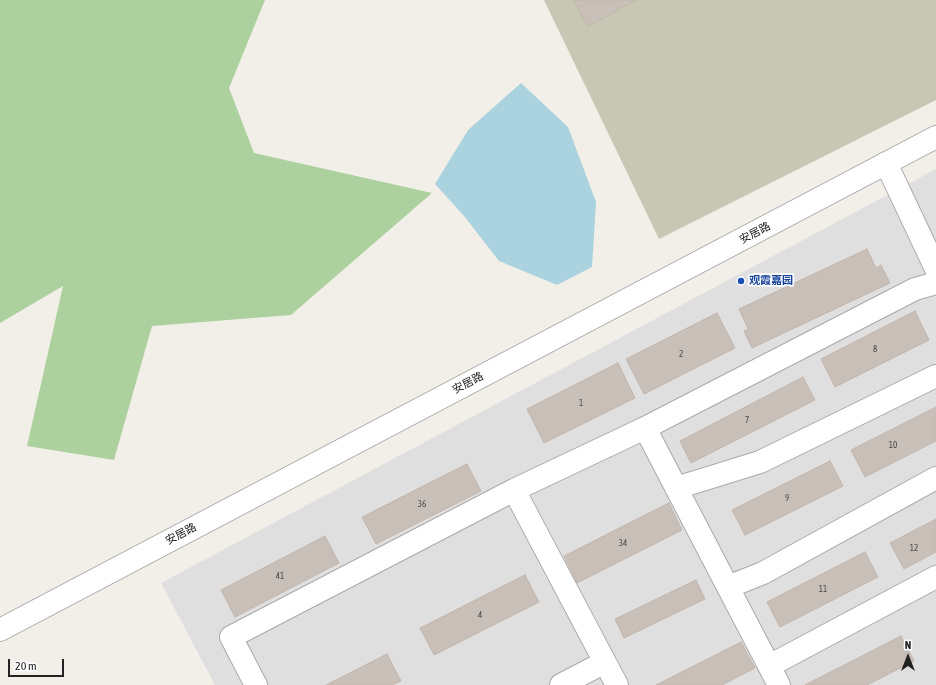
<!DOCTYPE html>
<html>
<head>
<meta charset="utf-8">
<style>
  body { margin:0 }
  #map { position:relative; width:936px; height:685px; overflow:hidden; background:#f2efe9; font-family:"Asap Condensed",sans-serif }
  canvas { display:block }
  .north { position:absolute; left:888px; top:637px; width:40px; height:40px; -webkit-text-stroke:3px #fff; paint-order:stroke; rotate:0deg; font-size:11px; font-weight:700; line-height:16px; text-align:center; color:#222 }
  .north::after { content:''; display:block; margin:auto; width:14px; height:18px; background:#222; clip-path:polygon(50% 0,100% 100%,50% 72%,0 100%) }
  .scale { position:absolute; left:8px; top:659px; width:56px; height:18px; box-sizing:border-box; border:2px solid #222; border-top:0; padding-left:5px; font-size:12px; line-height:14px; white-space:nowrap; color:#222; -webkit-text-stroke:3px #fff; paint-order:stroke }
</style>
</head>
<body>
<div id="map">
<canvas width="936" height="685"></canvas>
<div class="north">N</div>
<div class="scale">20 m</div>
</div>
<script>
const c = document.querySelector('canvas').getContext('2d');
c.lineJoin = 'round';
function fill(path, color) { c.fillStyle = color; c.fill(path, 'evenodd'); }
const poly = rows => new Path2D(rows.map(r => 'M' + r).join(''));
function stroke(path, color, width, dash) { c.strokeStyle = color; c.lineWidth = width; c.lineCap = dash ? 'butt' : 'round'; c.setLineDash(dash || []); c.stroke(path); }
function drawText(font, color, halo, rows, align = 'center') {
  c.font = font + ' "Asap Condensed","Noto Sans SC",sans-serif'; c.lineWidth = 3.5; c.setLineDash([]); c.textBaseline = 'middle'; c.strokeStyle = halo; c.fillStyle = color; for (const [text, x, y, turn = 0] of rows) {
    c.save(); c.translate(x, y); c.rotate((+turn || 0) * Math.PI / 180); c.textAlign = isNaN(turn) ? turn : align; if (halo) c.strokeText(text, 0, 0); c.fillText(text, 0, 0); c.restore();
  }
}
const residential = poly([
  [936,169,936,685,215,685,161,583]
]);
const construction = poly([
  [544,0,936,0,936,100,659,239]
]);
const forest = poly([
  [0,0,265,0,229,88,254,153,432,193,291,315,152,326,114,460,27,446,63,286,0,323]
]);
const water = poly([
  [521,83,568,127,596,202,592,267,557,285,499,261,464,216,435,184,468,130]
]);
const building = poly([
  [573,0,637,0,588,26,573,0],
  [867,249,876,268,881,265,890,283,752,348,744,331,748,329,739,309,867,249],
  [915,311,929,340,835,387,821,359,915,311],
  [717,313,735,348,644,394,626,359,717,313],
  [618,363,635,398,544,443,527,409,618,363],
  [803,377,815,400,691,463,680,441,803,377],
  [936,407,936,441,865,477,851,450,936,407],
  [830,461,843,486,745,535,732,510,830,461],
  [467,464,481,491,376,544,362,517,467,464],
  [669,503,682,530,577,583,564,556,669,503],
  [936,519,936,552,904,569,890,543,936,519],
  [325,536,339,563,235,617,221,590,325,536],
  [865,552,878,577,780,627,767,602,865,552],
  [525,575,539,602,434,655,420,628,525,575],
  [696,580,705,599,624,638,615,619,696,580],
  [901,636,914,661,867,685,805,685,901,636],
  [741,642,755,668,722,685,656,685,741,642],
  [387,654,401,681,392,685,326,685,387,654]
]);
const minor = poly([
  [886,163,936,269],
  [645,428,779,685],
  [676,488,760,462,936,376],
  [514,490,617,685],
  [728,587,763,573,936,478],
  [0,630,936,137],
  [769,666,936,577],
  [256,685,231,637,514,490,645,428,915,289,936,283],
  [561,685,605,662]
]);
const markers = [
  [741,281,4,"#1a4fb4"]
];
const numberNames = [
  ["8",875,349],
  ["2",681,354],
  ["1",581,403],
  ["7",747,420],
  ["10",893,445],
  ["9",787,498],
  ["36",422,504],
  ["34",623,543],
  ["12",914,548],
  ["41",280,576],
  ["11",823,589],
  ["4",480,615]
];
const streetNames = [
  ["安居路",755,233,-28],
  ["安居路",468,383,-28],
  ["安居路",181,534,-28]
];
const transitNames = [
  ["观霞嘉园",749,281]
];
fill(residential, '#e0dfdf');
fill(construction, '#c7c7b4');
fill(forest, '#add19e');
fill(water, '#aad3df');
fill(building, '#c7bfb8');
stroke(building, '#c4b6ab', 1);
stroke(minor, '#a9a9a9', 24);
stroke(minor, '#fff', 22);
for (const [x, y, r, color] of markers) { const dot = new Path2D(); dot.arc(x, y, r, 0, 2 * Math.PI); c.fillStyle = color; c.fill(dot); stroke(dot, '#fff', 1.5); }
drawText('9px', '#4b4948', null, numberNames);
drawText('11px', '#222', '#fff', streetNames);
drawText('bold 11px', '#164399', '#fff', transitNames, 'left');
</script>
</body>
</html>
